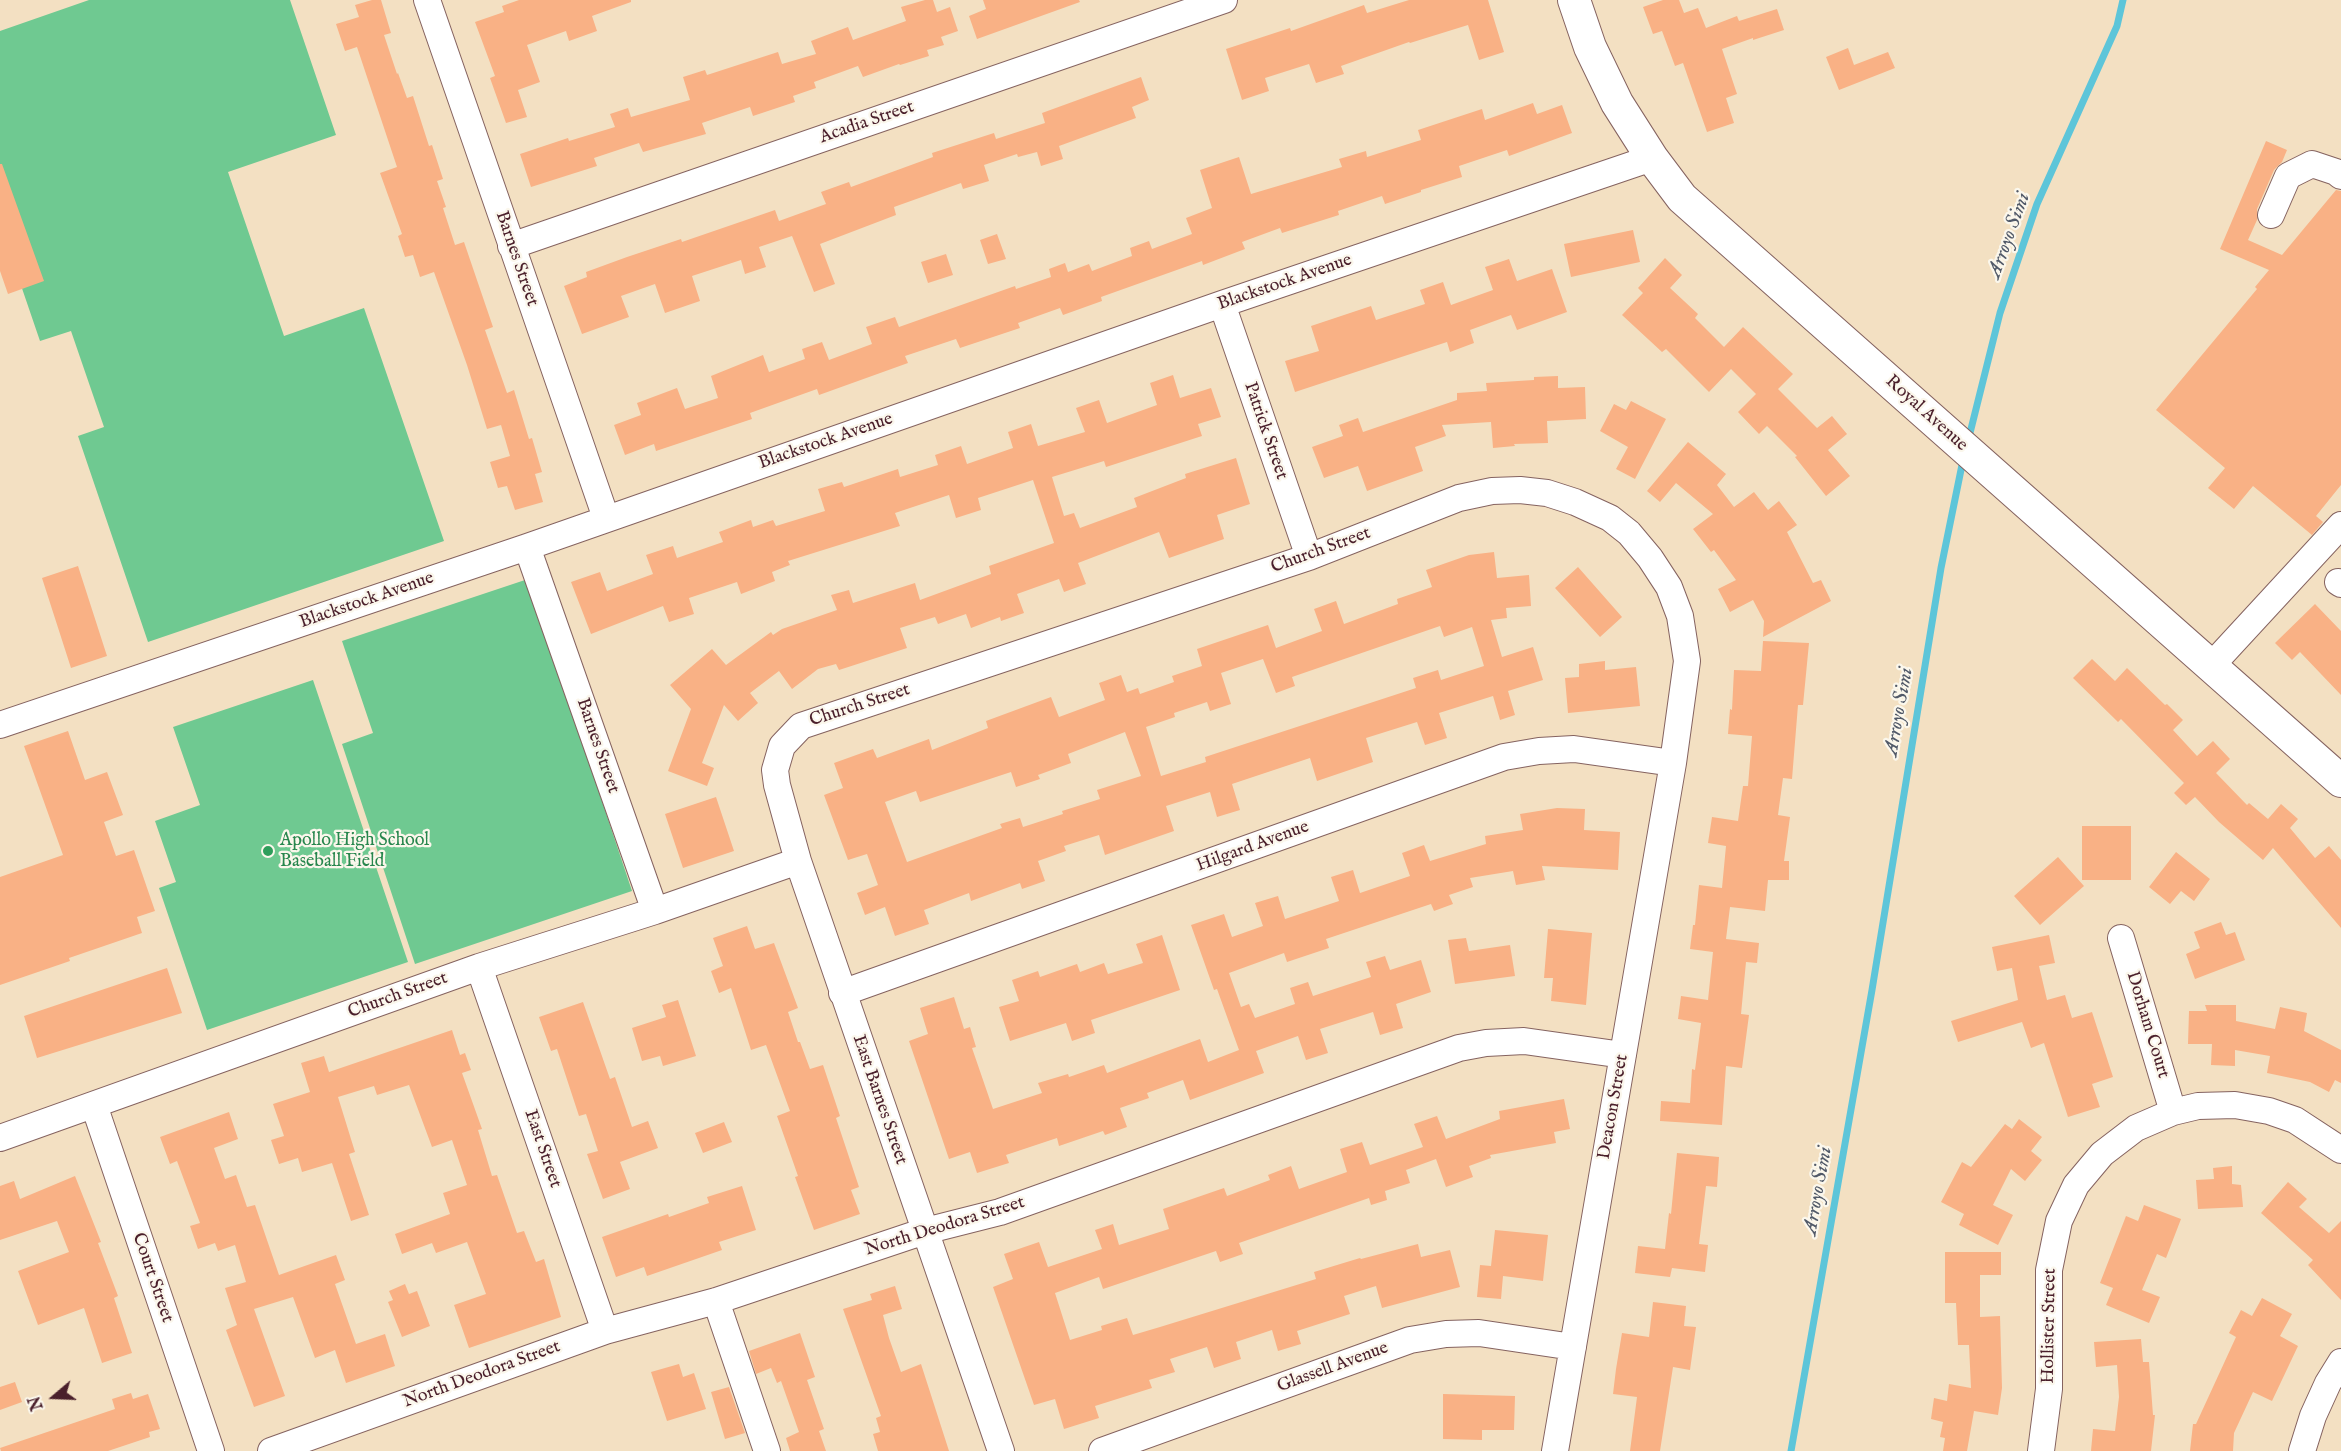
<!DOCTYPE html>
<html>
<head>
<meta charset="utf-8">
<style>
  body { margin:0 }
  #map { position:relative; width:2341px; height:1451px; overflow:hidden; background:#f3e0c2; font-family:"IM FELL English",serif }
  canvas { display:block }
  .north { position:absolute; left:24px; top:1367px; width:60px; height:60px; -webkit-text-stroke:4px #fbf7ec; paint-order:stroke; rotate:251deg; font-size:16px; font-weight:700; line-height:24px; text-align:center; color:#4a1f2b }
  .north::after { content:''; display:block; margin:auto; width:21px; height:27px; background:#4a1f2b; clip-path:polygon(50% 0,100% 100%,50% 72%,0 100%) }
</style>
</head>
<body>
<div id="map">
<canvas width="2341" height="1451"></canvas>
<div class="north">N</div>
</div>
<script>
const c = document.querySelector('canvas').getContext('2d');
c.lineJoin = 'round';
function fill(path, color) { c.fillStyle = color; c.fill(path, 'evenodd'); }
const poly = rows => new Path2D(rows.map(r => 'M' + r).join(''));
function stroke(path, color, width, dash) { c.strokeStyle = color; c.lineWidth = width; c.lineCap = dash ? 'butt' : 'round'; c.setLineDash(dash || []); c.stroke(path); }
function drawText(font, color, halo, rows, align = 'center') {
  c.font = font + ' "IM FELL English",serif'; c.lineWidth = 4.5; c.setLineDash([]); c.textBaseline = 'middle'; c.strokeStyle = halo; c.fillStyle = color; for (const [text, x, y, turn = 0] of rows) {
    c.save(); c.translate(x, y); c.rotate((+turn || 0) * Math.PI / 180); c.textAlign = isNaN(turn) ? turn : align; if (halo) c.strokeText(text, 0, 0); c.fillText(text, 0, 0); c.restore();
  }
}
const green = poly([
  [89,0,290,0,336,135,228,172,284,336,364,308,444,541,148,642,78,436,104,427,71,331,40,341,0,224,0,31],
  [528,579,632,891,415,964,342,744,373,733,342,641],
  [313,680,408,962,207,1030,159,888,176,882,155,821,200,805,173,727]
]);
const stream = poly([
  [1968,441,2000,313,2037,204,2117,26,2123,0],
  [1791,1451,1872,990,1941,568,1963,460]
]);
const building = poly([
  [372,0,381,0,391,33,384,35,397,74,398,73,407,98,413,96,429,146,432,145,443,179,437,181,446,207,443,208,455,245,464,242,493,327,485,330,507,393,514,390,529,439,532,438,542,472,535,474,543,502,515,510,507,486,498,488,490,462,510,456,501,425,487,429,467,365,434,272,420,277,413,255,405,257,398,236,402,234,380,173,397,167,357,47,345,51,336,24,359,17,355,5],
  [519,0,631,0,631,2,592,16,597,31,569,41,566,31,527,45,540,82,518,90,527,117,506,123,490,78,495,76,475,22,504,12,502,6],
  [925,0,933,0,937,12,950,7,958,31,941,37,944,45,927,50,929,56,900,65,899,64,863,77,858,66,814,82,816,88,793,96,795,102,753,116,750,107,702,123,706,134,643,152,639,143,594,158,597,166,531,187,520,154,568,138,569,141,615,127,610,114,628,108,631,117,690,100,683,77,705,70,707,75,778,52,782,64,816,54,811,41,848,27,853,40,906,21,901,7],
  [983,0,1079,0,1080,2,977,39,969,16,986,9],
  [1409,0,1488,0,1504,52,1479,60,1468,25,1410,43,1409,42,1341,66,1344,74,1316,83,1309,64,1265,78,1269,91,1242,100,1226,49,1290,28,1291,31,1364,5,1367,13],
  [1663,0,1679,0,1684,13,1698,8,1706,28,1737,16,1739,21,1777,9,1784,30,1753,40,1753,38,1722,49,1737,94,1726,98,1734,123,1707,132,1683,63,1675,66,1662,31,1653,34,1643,7],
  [1848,48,1854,65,1888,52,1895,68,1839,90,1826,57],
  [1141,77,1149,100,1132,107,1136,118,1059,146,1063,159,1041,166,1037,152,1018,157,1017,154,984,165,989,181,963,189,961,183,894,207,896,215,820,244,835,284,814,292,792,236,759,247,766,267,745,274,741,260,692,276,700,301,665,313,655,284,621,296,629,317,582,334,564,286,587,277,586,272,627,257,681,239,682,242,775,210,779,221,826,204,821,192,849,182,851,187,933,157,932,153,994,133,996,139,1045,123,1042,113],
  [1533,103,1537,114,1562,105,1572,133,1509,156,1507,150,1459,166,1462,177,1421,190,1421,192,1385,204,1382,196,1338,211,1339,215,1282,233,1280,228,1242,242,1245,249,1203,265,1202,261,1101,297,1102,301,1063,315,1060,308,1018,323,1020,328,960,348,956,339,905,356,908,363,819,395,817,389,750,413,752,419,656,451,654,444,625,455,614,425,641,415,637,403,677,388,685,409,718,398,711,376,763,355,769,372,805,359,802,349,822,342,829,360,872,344,866,327,895,317,899,327,1015,286,1016,289,1051,277,1049,269,1065,263,1068,272,1089,264,1092,271,1132,256,1130,248,1149,241,1152,249,1192,234,1186,218,1212,208,1200,170,1239,157,1251,194,1342,167,1339,159,1366,151,1367,157,1421,140,1418,130,1482,109,1485,120],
  [2266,141,2287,150,2282,162,2274,170,2257,209,2257,220,2248,240,2282,255,2336,190,2341,191,2341,485,2316,516,2323,522,2312,535,2253,486,2234,509,2208,488,2225,468,2156,410,2257,289,2255,287,2269,270,2220,249],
  [0,164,2,164,44,281,8,294,0,271],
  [1633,230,1640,262,1571,277,1564,244],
  [997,234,1006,259,988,264,980,240],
  [946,254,953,275,928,283,921,262],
  [1665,258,1682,275,1670,288,1698,314,1695,318,1724,347,1743,327,1793,374,1778,389,1817,428,1832,416,1847,434,1828,450,1850,476,1826,496,1795,457,1797,456,1767,426,1759,434,1738,412,1756,394,1731,369,1709,392,1666,349,1662,352,1622,315,1643,293,1638,288],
  [1509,259,1517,281,1552,269,1567,312,1517,330,1511,315,1470,330,1474,343,1450,352,1447,342,1295,392,1285,361,1319,351,1311,326,1371,306,1376,320,1425,304,1420,290,1443,282,1451,305,1493,290,1485,267],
  [1173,375,1180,398,1211,388,1221,417,1198,424,1202,436,1106,467,1104,461,1052,477,1064,516,1074,513,1080,528,1137,507,1134,498,1186,478,1185,474,1236,458,1250,504,1217,515,1224,539,1169,558,1159,532,1078,563,1086,584,1064,592,1059,579,1017,594,1024,613,1001,621,1000,617,971,628,966,614,938,624,935,617,900,628,907,648,839,670,836,664,818,669,792,689,779,671,750,693,758,703,738,721,724,705,702,763,714,768,707,786,668,771,691,709,670,685,712,649,726,665,771,632,773,635,782,629,837,610,831,595,849,590,853,603,915,583,920,600,991,574,989,566,1054,543,1033,480,978,498,981,510,956,518,949,495,895,513,900,526,788,561,790,565,772,572,775,581,741,594,737,582,689,598,694,614,669,622,663,606,591,634,571,582,600,572,607,591,653,574,646,555,673,546,677,558,723,542,719,532,751,520,753,527,773,520,776,526,825,511,818,489,842,482,844,487,898,469,900,477,938,465,935,455,961,446,967,464,1013,448,1008,432,1031,424,1038,446,1085,432,1076,408,1099,400,1107,423,1157,405,1150,383],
  [1558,376,1558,388,1585,387,1586,419,1547,421,1548,443,1514,444,1515,446,1493,448,1491,422,1442,425,1446,436,1415,447,1423,471,1367,491,1358,466,1324,478,1312,447,1343,436,1339,425,1358,418,1363,432,1457,400,1457,393,1487,391,1486,383,1534,380,1534,377],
  [1631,401,1666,419,1635,479,1616,469,1628,447,1600,431,1614,404,1626,410],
  [1688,442,1726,474,1717,485,1734,507,1754,492,1768,510,1779,501,1797,525,1787,532,1813,583,1821,580,1831,601,1763,637,1764,621,1753,600,1730,612,1718,589,1736,580,1714,550,1711,552,1693,529,1713,514,1676,483,1660,502,1647,491],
  [1494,552,1497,578,1529,575,1531,606,1506,608,1507,618,1491,620,1502,657,1533,647,1543,680,1508,691,1515,715,1500,720,1493,696,1439,713,1447,738,1425,745,1417,722,1366,738,1373,762,1317,781,1310,758,1232,784,1240,810,1217,817,1210,792,1166,806,1174,831,1105,855,1099,835,1064,846,1066,851,1038,861,1045,881,1022,889,1020,883,971,901,969,893,924,910,929,924,895,936,885,907,865,915,857,893,878,885,867,854,848,860,824,795,843,788,834,763,873,749,877,758,929,739,932,750,988,728,986,721,1051,697,1059,717,1105,700,1099,683,1121,675,1127,692,1138,688,1140,694,1174,682,1172,676,1202,666,1197,649,1268,625,1276,648,1322,631,1314,609,1336,601,1344,624,1398,604,1397,599,1432,587,1426,570,1469,555],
  [1440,626,1444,637,1472,627,1484,666,1441,680,1438,670,1413,678,1416,688,1205,757,1206,762,1161,776,1146,727,1175,717,1174,713,1207,702,1210,711,1231,704,1221,673,1263,659,1276,693,1295,686,1292,677],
  [1125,732,1141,776,1097,790,1100,799,1062,811,1063,814,1023,827,1020,818,1000,824,1002,828,907,862,885,802,916,791,920,802,1011,772,1016,787,1040,779,1038,775,1071,763,1068,754],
  [78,566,107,656,71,668,42,578],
  [1578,567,1622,617,1600,637,1555,588],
  [2315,604,2341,631,2341,695,2300,652,2292,660,2275,643],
  [1763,641,1809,643,1803,705,1798,705,1792,779,1783,778,1778,815,1790,817,1784,861,1789,861,1789,880,1768,880,1765,911,1730,907,1726,939,1759,943,1757,963,1746,962,1741,1014,1749,1015,1742,1068,1726,1066,1722,1125,1660,1121,1661,1101,1690,1103,1692,1069,1695,1070,1701,1023,1678,1019,1681,996,1708,1000,1713,952,1690,949,1693,925,1695,925,1699,885,1722,888,1726,846,1708,843,1712,817,1738,821,1743,786,1748,786,1752,736,1728,734,1730,709,1732,710,1734,670,1761,671],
  [2092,659,2115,681,2127,668,2165,705,2167,704,2183,720,2173,730,2197,756,2213,741,2230,759,2216,773,2247,805,2249,803,2268,819,2281,804,2298,819,2290,828,2315,858,2329,846,2341,860,2341,928,2273,848,2263,860,2219,822,2195,797,2186,805,2174,793,2184,783,2121,719,2118,722,2073,678],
  [1605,661,1605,670,1636,667,1640,706,1568,713,1565,678,1579,677,1579,664],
  [68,731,85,780,107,772,123,815,104,822,116,856,134,850,155,911,137,917,142,933,69,958,70,961,0,985,0,877,63,855,24,746],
  [716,797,734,851,683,868,665,814],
  [1557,808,1585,809,1584,830,1620,832,1618,870,1542,866,1545,880,1516,885,1513,871,1470,878,1473,887,1449,895,1453,904,1434,911,1431,904,1326,939,1329,948,1287,962,1284,953,1229,973,1241,1007,1249,1004,1255,1018,1295,1004,1290,988,1308,982,1313,996,1371,977,1366,962,1385,956,1390,970,1421,960,1431,992,1396,1004,1403,1028,1380,1035,1373,1012,1320,1029,1328,1053,1306,1060,1298,1036,1256,1051,1264,1073,1190,1100,1183,1080,1147,1093,1149,1098,1120,1108,1127,1127,1105,1135,1103,1131,1059,1146,1057,1138,1006,1155,1009,1163,977,1173,970,1152,949,1159,909,1041,928,1034,920,1008,954,997,964,1029,970,1027,976,1047,972,1048,993,1109,1042,1093,1038,1083,1068,1074,1069,1077,1104,1065,1107,1073,1200,1039,1208,1062,1239,1050,1217,989,1214,990,1191,925,1224,914,1232,937,1263,926,1255,903,1278,896,1285,919,1339,901,1331,877,1353,870,1360,893,1410,876,1402,853,1424,845,1430,861,1486,844,1485,836,1523,830,1520,814],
  [2082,826,2131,826,2131,880,2082,880],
  [2176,852,2210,879,2194,901,2181,891,2170,904,2149,887],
  [2058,857,2084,886,2040,925,2014,896],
  [2221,922,2226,935,2235,932,2245,960,2195,979,2186,954,2200,948,2194,932],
  [747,926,755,949,774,943,798,1008,788,1012,798,1042,800,1042,810,1069,823,1065,840,1116,836,1118,859,1187,851,1190,860,1214,814,1230,795,1177,798,1176,777,1116,790,1111,766,1045,751,1050,731,988,719,993,711,971,723,966,713,938],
  [1548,929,1592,933,1586,1005,1551,1001,1553,978,1544,978],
  [1162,935,1180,990,1091,1020,1095,1033,1072,1041,1066,1023,1010,1041,999,1007,1019,1001,1012,980,1038,971,1040,977,1077,964,1080,972,1104,963,1108,974,1143,963,1136,944],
  [2049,935,2055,963,2039,966,2047,1000,2065,995,2072,1018,2092,1012,2113,1077,2092,1084,2100,1107,2068,1117,2044,1043,2031,1048,2022,1022,1958,1042,1951,1021,2018,1000,2012,968,1997,971,1992,947],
  [1466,938,1469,951,1510,945,1515,976,1455,984,1448,940],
  [167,968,182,1013,37,1058,24,1016],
  [678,1000,696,1056,663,1066,660,1056,642,1061,632,1028,666,1017,662,1005],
  [583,1002,610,1079,615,1077,632,1127,648,1121,658,1148,620,1162,630,1189,603,1199,587,1154,598,1151,586,1114,579,1116,557,1049,551,1051,539,1017],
  [2205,1005,2236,1005,2236,1021,2275,1029,2280,1007,2307,1013,2304,1031,2341,1050,2341,1083,2335,1080,2329,1092,2310,1082,2267,1073,2270,1056,2235,1050,2235,1066,2211,1065,2212,1044,2188,1044,2189,1011,2207,1011],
  [452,1030,460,1055,465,1053,471,1070,462,1073,482,1129,478,1130,492,1176,497,1175,517,1233,524,1231,536,1262,544,1259,561,1317,469,1348,454,1305,486,1294,467,1242,436,1253,432,1243,402,1254,395,1234,450,1214,443,1193,467,1185,452,1140,432,1147,409,1085,377,1095,374,1086,338,1097,355,1152,349,1154,369,1215,351,1221,332,1163,302,1172,298,1158,279,1164,271,1140,284,1136,273,1104,310,1092,301,1063,324,1056,329,1072],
  [1564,1099,1570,1129,1554,1132,1556,1143,1490,1155,1491,1158,1469,1166,1473,1177,1446,1187,1436,1159,1406,1170,1410,1183,1385,1191,1387,1200,1371,1205,1369,1198,1239,1243,1243,1254,1220,1262,1216,1251,1103,1289,1099,1277,1055,1293,1070,1340,1102,1330,1101,1326,1127,1318,1133,1335,1160,1327,1316,1279,1314,1272,1360,1258,1361,1259,1418,1244,1421,1257,1450,1250,1460,1287,1382,1308,1376,1286,1344,1296,1350,1314,1297,1331,1301,1344,1278,1351,1272,1330,1236,1342,1241,1359,1214,1368,1207,1347,1170,1359,1175,1372,1149,1380,1152,1388,1095,1406,1099,1418,1064,1429,1055,1399,1034,1405,993,1287,1013,1279,1004,1254,1039,1242,1048,1267,1102,1249,1095,1230,1113,1224,1119,1245,1169,1229,1163,1209,1224,1188,1227,1196,1270,1180,1268,1175,1291,1166,1299,1189,1347,1172,1340,1149,1362,1142,1370,1165,1423,1147,1414,1124,1437,1116,1446,1139,1500,1119,1499,1111],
  [229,1112,238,1139,214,1148,225,1179,236,1175,247,1207,255,1205,279,1275,336,1255,345,1280,335,1284,356,1344,385,1334,395,1366,346,1383,335,1350,315,1358,293,1297,254,1309,285,1396,254,1407,226,1330,237,1325,225,1288,246,1282,235,1245,218,1251,215,1243,198,1249,190,1226,200,1223,177,1161,170,1164,160,1137],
  [2019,1119,2042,1137,2031,1151,2042,1160,2025,1181,2011,1169,1993,1205,2013,1215,1998,1245,1959,1225,1964,1214,1941,1202,1962,1162,1971,1167,2005,1124,2012,1129],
  [724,1122,732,1142,703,1153,695,1133],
  [1677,1153,1719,1157,1717,1187,1706,1186,1699,1244,1708,1245,1705,1272,1672,1268,1670,1277,1635,1273,1638,1246,1665,1249,1669,1213,1671,1214],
  [2232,1166,2232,1184,2241,1185,2243,1207,2198,1209,2196,1180,2214,1179,2213,1168],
  [75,1176,101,1242,98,1243,118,1296,114,1298,132,1353,102,1363,84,1308,38,1325,18,1271,69,1252,57,1221,0,1240,0,1186,14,1181,20,1199],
  [2288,1182,2307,1199,2299,1207,2329,1233,2341,1221,2341,1300,2308,1265,2313,1260,2261,1213],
  [742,1186,756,1230,719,1242,722,1250,647,1276,644,1267,616,1277,602,1237,668,1214,669,1217,709,1203,707,1197],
  [2144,1205,2181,1219,2166,1258,2157,1254,2142,1290,2160,1297,2149,1323,2106,1305,2113,1288,2100,1283,2126,1216,2138,1221],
  [1495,1230,1548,1235,1543,1281,1503,1276,1501,1299,1477,1297,1480,1265,1491,1266],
  [1945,1252,2001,1252,2001,1275,1980,1275,1980,1317,2000,1316,2002,1388,1998,1415,1974,1411,1967,1451,1943,1451,1945,1438,1940,1437,1943,1422,1931,1419,1934,1398,1947,1401,1949,1384,1971,1388,1969,1345,1958,1345,1956,1303,1945,1303],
  [405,1284,409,1294,417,1291,430,1326,402,1337,388,1302,393,1300,389,1291],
  [895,1286,902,1309,883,1315,889,1338,901,1372,921,1364,949,1451,878,1451,873,1434,880,1432,876,1418,881,1416,843,1309,872,1300,870,1294],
  [2262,1298,2292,1314,2280,1336,2298,1346,2272,1401,2253,1392,2234,1433,2233,1451,2190,1451,2193,1424,2196,1424,2236,1337,2229,1333,2241,1310,2252,1316],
  [1653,1302,1686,1306,1684,1326,1696,1327,1690,1370,1673,1367,1660,1451,1630,1451,1637,1397,1613,1394,1616,1369,1622,1333,1649,1337],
  [800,1333,815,1377,807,1380,824,1429,819,1431,826,1451,790,1451,786,1438,799,1432,781,1381,777,1383,771,1368,756,1374,749,1351],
  [2141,1339,2143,1362,2149,1362,2153,1415,2155,1415,2151,1451,2091,1451,2093,1429,2115,1431,2119,1397,2117,1365,2096,1367,2094,1342],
  [679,1364,683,1377,694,1373,706,1409,667,1421,651,1372],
  [15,1382,22,1402,0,1410,0,1387],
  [729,1387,745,1433,725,1439,711,1392],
  [131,1393,133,1399,148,1394,160,1429,149,1432,150,1437,108,1451,1,1451,0,1448,115,1409,112,1399],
  [1443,1394,1515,1396,1514,1430,1482,1430,1482,1440,1443,1439]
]);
const minor = poly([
  [427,0,606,518],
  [2271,215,2288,176,2312,164,2336,172,2341,176],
  [511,246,1224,0],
  [1222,304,1309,557],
  [527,547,655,911],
  [2338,582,2341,584],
  [2211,666,2341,525],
  [0,725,527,547,1222,304,1652,158],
  [2121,938,2173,1112],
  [479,967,605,1331],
  [842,993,1504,757,1539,751,1574,749,1673,763],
  [94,1105,211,1451],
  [0,1138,479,967,655,911,798,861],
  [716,1301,767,1451],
  [271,1451,605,1331,716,1301,925,1231,1000,1212,1459,1048,1486,1043,1524,1041,1623,1055],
  [1001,1451,798,861,777,785,775,770,782,746,801,726,1309,557,1459,498,1492,491,1520,490,1547,493,1575,502,1610,518,1629,533,1650,558,1669,587,1680,616,1687,661,1673,763,1555,1451],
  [1102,1451,1410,1340,1446,1334,1479,1333,1573,1347],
  [2041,1451,2049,1389,2049,1270,2059,1221,2076,1185,2102,1154,2136,1128,2173,1112,2198,1106,2235,1105,2269,1111,2295,1120,2341,1150],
  [2302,1451,2313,1416,2328,1383,2341,1362]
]);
const major = poly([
  [1574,0,1590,47,1617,103,1652,158,1682,198,2341,781]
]);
const markers = [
  [268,851,6,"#2e9e5b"]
];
const streetNames = [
  ["Acadia Street",867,123,-19],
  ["Barnes Street",516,259,71],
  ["Blackstock Avenue",1285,283,-19],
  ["Royal Avenue",1926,414,42],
  ["Patrick Street",1265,431,71],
  ["Blackstock Avenue",826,442,-19],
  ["Church Street",1321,551,-20],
  ["Blackstock Avenue",367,601,-19],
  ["Church Street",860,706,-18],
  ["Barnes Street",597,746,71],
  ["Hilgard Avenue",1253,847,-20],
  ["Church Street",398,996,-20],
  ["Dorham Court",2147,1025,73],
  ["East Barnes Street",879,1100,71],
  ["Deacon Street",1614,1107,-80],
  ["East Street",542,1149,71],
  ["North Deodora Street",945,1227,-17],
  ["Court Street",152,1278,71],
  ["Hollister Street",2050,1326,-89],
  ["Glassell Avenue",1333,1368,-20],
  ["North Deodora Street",482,1375,-20]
];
const leisureNames = [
  ["Apollo High School",280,841],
  ["Baseball Field",280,862]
];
const waterNames = [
  ["Arroyo Simi",2010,236,-70],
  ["Arroyo Simi",1900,712,-80],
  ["Arroyo Simi",1819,1191,-80]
];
fill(green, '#6fc991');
stroke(stream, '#5dc5d9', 7);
fill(building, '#f9b185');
stroke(minor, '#856360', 28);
stroke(major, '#856360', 34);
stroke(minor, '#fff', 26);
stroke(major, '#fff', 32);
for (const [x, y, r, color] of markers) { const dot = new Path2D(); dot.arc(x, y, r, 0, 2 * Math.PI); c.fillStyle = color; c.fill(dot); stroke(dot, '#fbf7ec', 2); }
drawText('18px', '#4a1f2b', '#fbf7ec', streetNames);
drawText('18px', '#27864d', '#fbf7ec', leisureNames, 'left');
drawText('italic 20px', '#515968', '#fbf7ec', waterNames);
</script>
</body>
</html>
